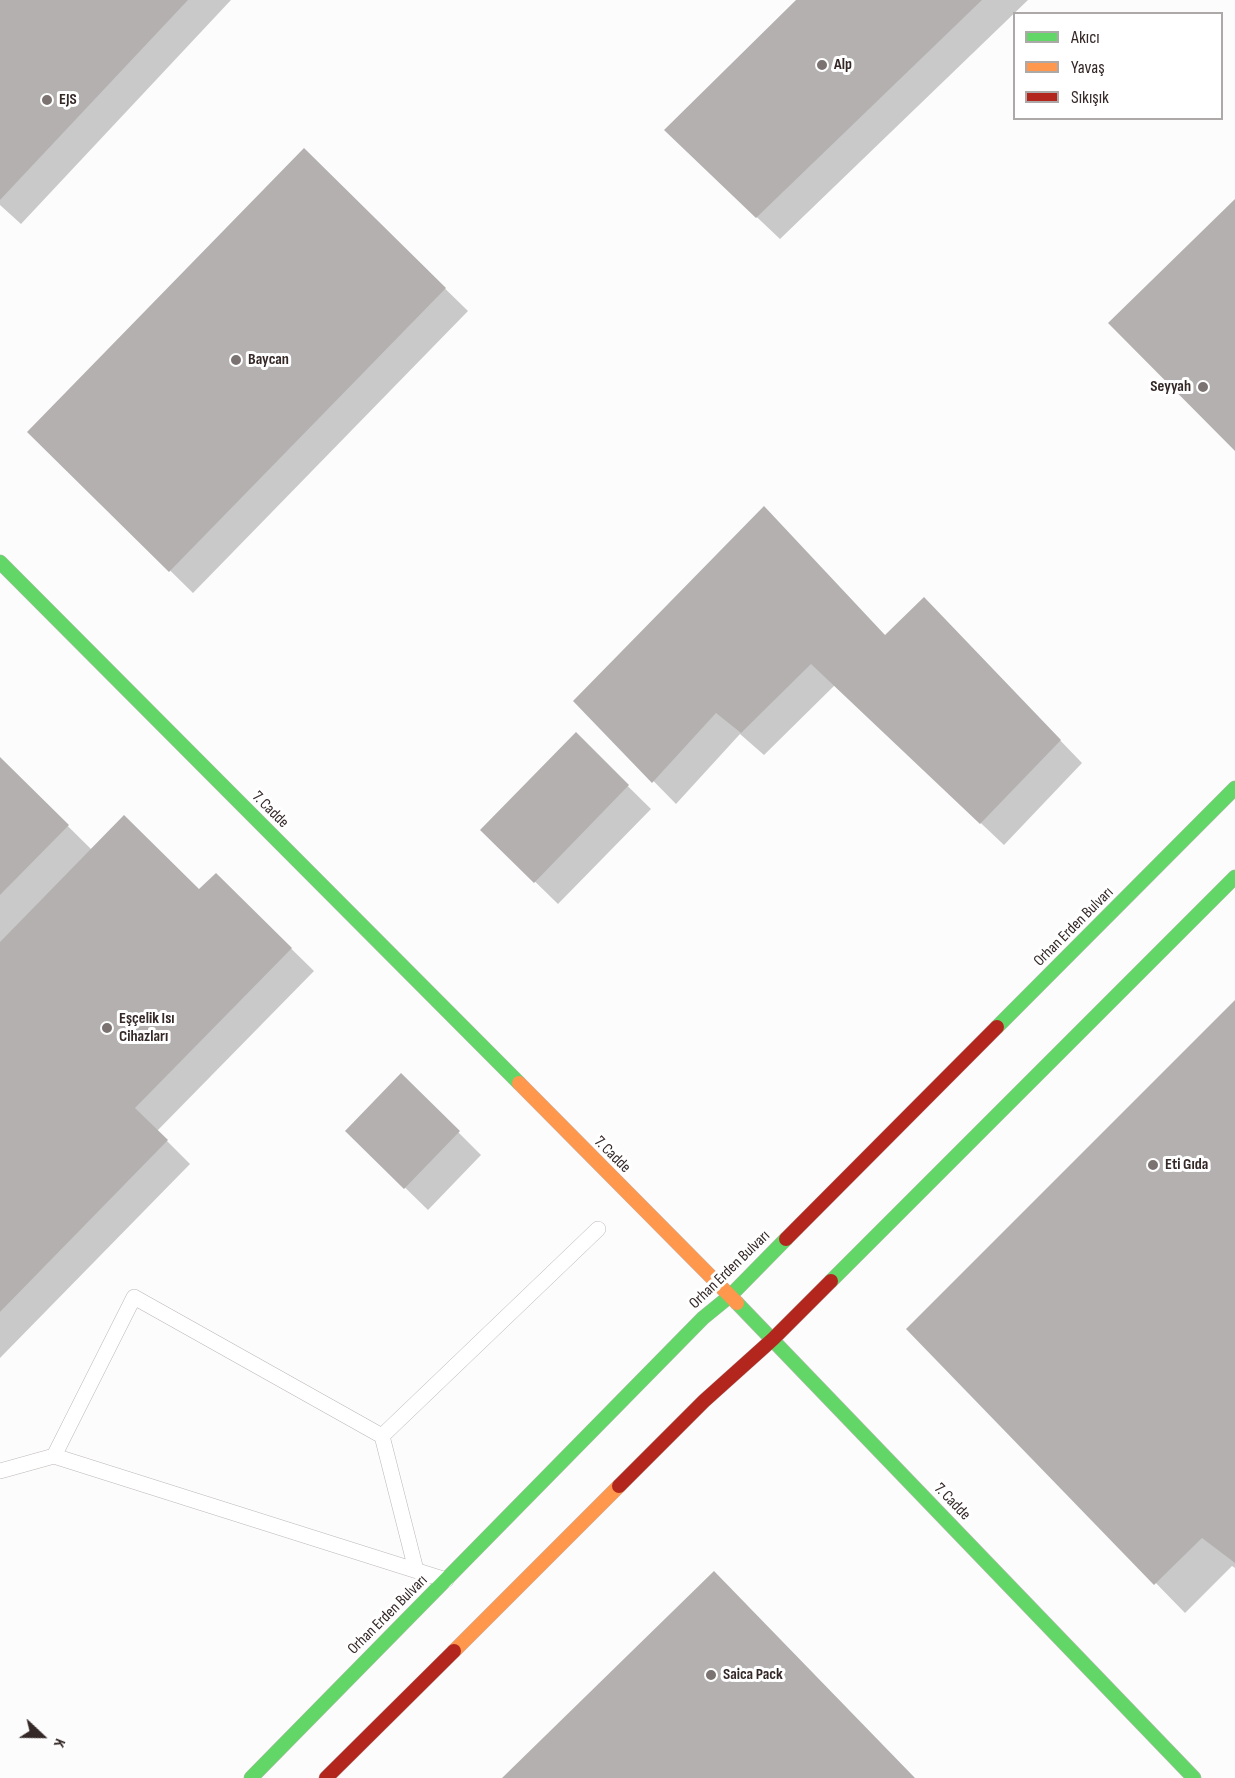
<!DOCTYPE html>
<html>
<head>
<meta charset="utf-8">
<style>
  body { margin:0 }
  #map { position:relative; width:1235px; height:1778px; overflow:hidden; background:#fcfcfc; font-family:"Sofia Sans Condensed",sans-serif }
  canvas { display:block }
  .legend { position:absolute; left:1013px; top:12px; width:210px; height:108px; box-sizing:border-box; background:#fff; border:2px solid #aea9a9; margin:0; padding:8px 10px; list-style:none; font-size:18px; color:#352928 }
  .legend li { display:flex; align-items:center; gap:12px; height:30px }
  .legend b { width:30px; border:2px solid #aea9a9 }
  .north { position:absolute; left:12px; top:1706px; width:60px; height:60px; -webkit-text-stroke:4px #fff; paint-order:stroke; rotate:112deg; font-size:16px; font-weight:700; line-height:24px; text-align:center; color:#352928 }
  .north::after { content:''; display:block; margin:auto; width:21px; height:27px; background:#352928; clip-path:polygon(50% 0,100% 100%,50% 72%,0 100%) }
</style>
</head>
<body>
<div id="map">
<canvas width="1235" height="1778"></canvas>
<ul class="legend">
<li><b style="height:8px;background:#63d668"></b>Akıcı</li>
<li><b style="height:8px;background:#ff974d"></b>Yavaş</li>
<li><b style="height:8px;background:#b3261e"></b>Sıkışık</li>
</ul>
<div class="north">K</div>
</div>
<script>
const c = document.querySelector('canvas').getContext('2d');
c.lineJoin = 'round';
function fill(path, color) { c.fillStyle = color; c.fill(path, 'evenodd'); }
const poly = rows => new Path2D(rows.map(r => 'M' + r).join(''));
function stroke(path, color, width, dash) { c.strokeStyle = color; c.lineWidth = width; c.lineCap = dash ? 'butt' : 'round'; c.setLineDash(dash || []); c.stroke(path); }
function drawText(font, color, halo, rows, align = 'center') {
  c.font = font + ' "Sofia Sans Condensed",sans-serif'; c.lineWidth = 6; c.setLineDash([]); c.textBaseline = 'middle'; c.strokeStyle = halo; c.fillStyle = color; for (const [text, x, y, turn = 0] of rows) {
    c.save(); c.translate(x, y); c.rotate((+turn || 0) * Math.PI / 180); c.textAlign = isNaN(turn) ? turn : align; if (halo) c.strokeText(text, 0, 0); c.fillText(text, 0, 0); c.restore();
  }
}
const shadow = poly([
  [0,0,231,0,21,224,0,205],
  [798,0,1028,0,780,239,689,153],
  [304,151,468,311,193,593,29,432],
  [946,622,1082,763,1004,845,835,685,764,755,740,734,676,804,575,701,885,636],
  [576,735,651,809,558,904,482,830],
  [0,759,92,850,200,891,216,875,314,971,157,1131,190,1164,0,1358],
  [1235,1003,1235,1568,1232,1566,1185,1613,909,1329],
  [401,1075,481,1155,428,1210,347,1131]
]);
const building = poly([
  [0,0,188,0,0,200],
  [796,0,982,0,756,218,664,130],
  [304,148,446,288,169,572,27,432],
  [1235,199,1235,451,1108,323],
  [764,506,885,635,924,597,1061,740,980,824,811,664,741,733,716,713,652,783,573,701],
  [576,732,629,785,534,883,480,830],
  [0,757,69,825,0,895],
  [124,815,199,889,216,873,292,948,135,1108,168,1140,0,1312,0,942],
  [1235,1000,1235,1563,1202,1538,1154,1585,906,1329],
  [401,1073,460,1131,404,1189,345,1131],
  [714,1571,915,1778,502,1778]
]);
const lane = poly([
  [54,1456,134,1297,382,1436],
  [0,1471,54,1456,446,1580],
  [416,1570,382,1436,598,1229]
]);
const fast = poly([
  [0,562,519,1083],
  [997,1027,1235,788],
  [831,1281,1235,877],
  [737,1303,1194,1778],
  [251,1778,703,1318,730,1296,786,1239]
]);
const slow = poly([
  [519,1083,737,1303],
  [454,1651,619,1486]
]);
const jam = poly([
  [786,1239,997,1027],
  [619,1486,704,1401,773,1339,831,1281],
  [326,1778,454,1651]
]);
const markers = [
  [822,65,6,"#7b7372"],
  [47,100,6,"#7b7372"],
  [236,360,6,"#7b7372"],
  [1203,387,6,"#7b7372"],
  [107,1028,6,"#7b7372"],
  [1153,1165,6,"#7b7372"],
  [711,1675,6,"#7b7372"]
];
const poiNames = [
  ["Alp",834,65],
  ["EJS",59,100],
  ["Baycan",248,360],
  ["Seyyah",1191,387,"right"],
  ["Eşçelik Isı",119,1019],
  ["Cihazları",119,1037],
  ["Eti Gıda",1165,1165],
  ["Saica Pack",723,1675]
];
const streetNames = [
  ["7. Cadde",270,810,45],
  ["Orhan Erden Bulvarı",1074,927,-45],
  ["7. Cadde",612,1155,45],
  ["Orhan Erden Bulvarı",730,1270,-44],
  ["7. Cadde",952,1502,46],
  ["Orhan Erden Bulvarı",388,1615,-45]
];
fill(shadow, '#0003');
fill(building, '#b5b0b0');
stroke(lane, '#bdb8b7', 16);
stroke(fast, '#bdb8b7', 15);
stroke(slow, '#bdb8b7', 15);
stroke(jam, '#bdb8b7', 15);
stroke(lane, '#fff', 15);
stroke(fast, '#63d668', 14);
stroke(slow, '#ff974d', 14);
stroke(jam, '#b3261e', 14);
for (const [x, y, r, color] of markers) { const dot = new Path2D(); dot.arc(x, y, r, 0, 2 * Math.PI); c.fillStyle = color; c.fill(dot); stroke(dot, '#fff', 2); }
drawText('bold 16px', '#352928', '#fff', poiNames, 'left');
drawText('16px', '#352928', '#fff', streetNames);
</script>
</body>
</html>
